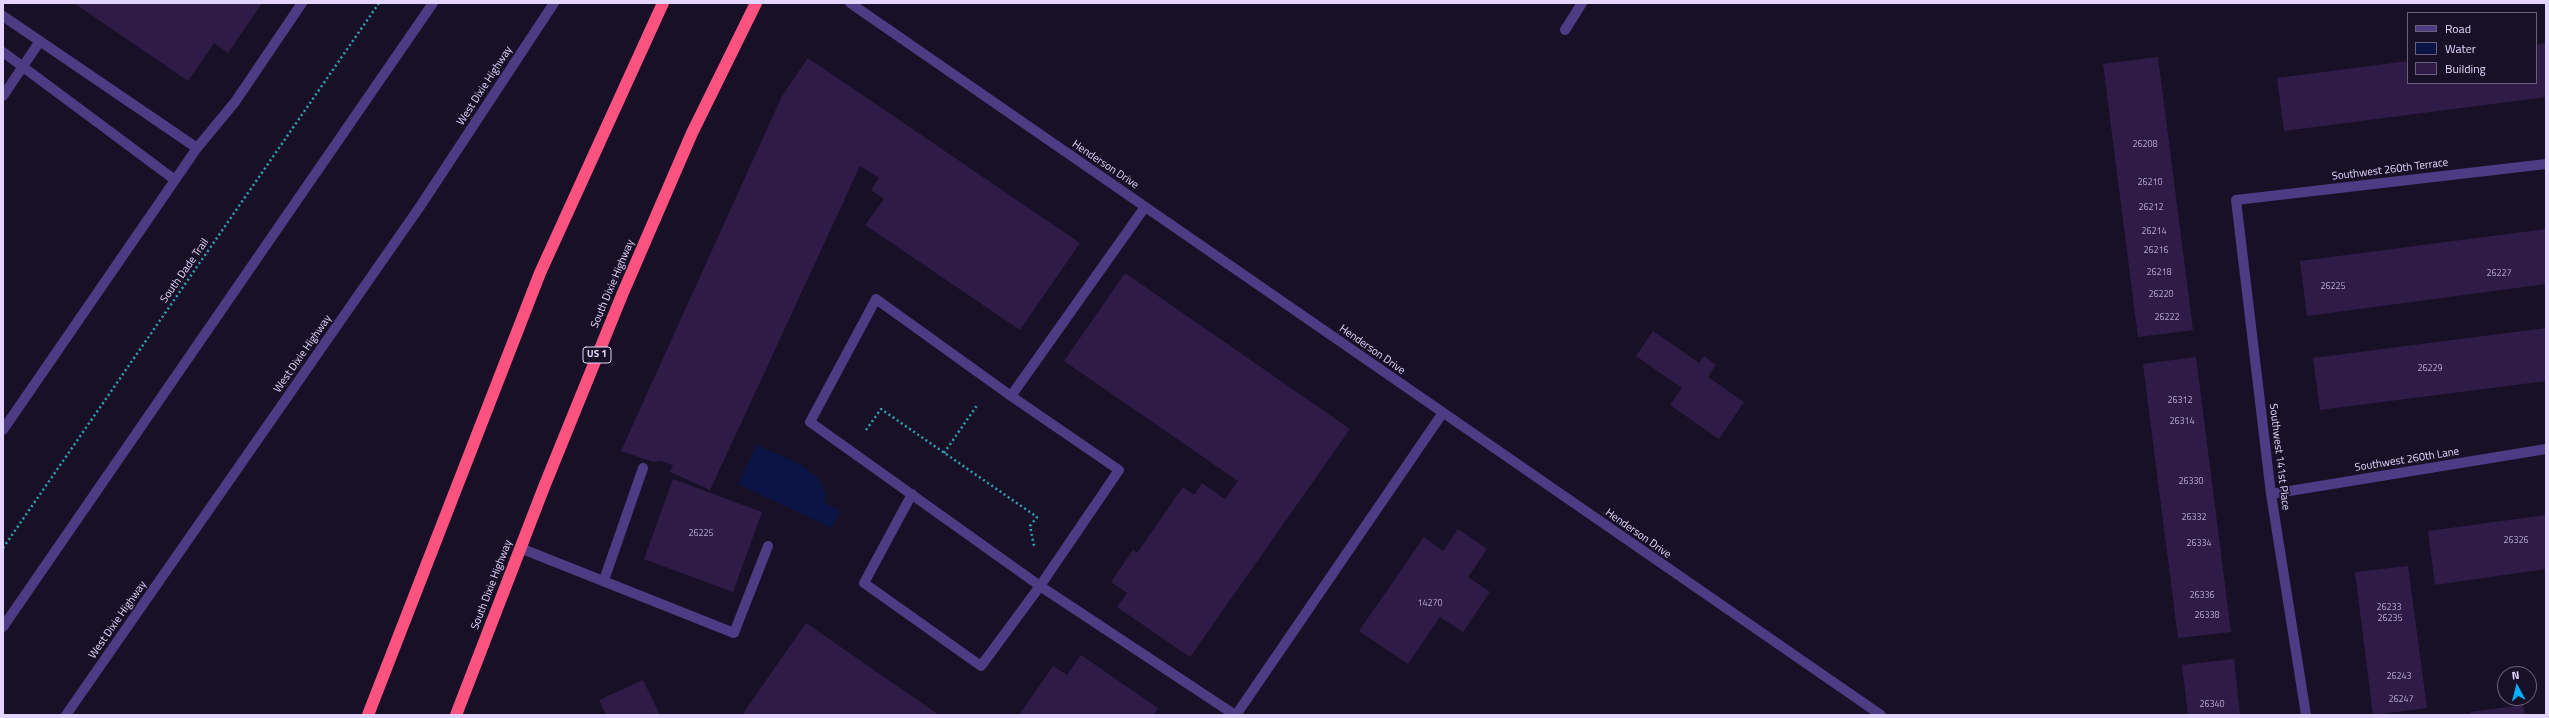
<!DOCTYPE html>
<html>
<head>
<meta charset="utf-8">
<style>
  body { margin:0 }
  #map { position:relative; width:2549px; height:718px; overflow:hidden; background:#181026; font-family:"Titillium Web",sans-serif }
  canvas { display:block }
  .frame { position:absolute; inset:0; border:4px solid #e3d5fe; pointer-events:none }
  .legend { position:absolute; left:2407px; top:12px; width:130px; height:72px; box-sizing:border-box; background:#181026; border:1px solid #695f7c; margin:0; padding:5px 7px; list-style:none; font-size:12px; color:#e3d5fe }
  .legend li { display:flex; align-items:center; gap:8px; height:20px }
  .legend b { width:20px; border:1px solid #695f7c }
  .north { position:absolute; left:2497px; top:666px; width:40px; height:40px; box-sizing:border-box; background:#181026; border:1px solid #695f7c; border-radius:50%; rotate:353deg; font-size:11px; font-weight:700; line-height:16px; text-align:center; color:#e3d5fe }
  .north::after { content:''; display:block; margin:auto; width:14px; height:18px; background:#05affb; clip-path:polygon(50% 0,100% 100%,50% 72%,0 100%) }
</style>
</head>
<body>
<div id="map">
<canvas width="2549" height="718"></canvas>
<div class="frame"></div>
<ul class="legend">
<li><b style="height:5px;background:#4d3b84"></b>Road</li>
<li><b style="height:11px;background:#0b1444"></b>Water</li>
<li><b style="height:11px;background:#2e1c47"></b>Building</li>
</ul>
<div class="north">N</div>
</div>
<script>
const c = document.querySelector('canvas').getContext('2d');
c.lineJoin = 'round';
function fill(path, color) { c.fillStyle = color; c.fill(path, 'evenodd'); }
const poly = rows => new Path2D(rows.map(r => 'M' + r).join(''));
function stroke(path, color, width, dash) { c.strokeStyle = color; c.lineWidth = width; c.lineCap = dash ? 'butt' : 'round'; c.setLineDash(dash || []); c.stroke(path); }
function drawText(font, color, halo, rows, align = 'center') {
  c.font = font + ' "Titillium Web",sans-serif'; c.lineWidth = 3.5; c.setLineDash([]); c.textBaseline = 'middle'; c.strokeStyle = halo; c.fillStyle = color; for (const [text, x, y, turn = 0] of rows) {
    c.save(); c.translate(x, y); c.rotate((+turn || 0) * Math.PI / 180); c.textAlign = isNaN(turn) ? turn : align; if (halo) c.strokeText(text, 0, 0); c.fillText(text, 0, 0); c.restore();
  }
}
const water = poly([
  [757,445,800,464,818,478,826,494,824,502,840,511,832,528,738,484]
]);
const building = poly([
  [74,3,262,3,228,53,214,43,188,81],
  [2546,43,2546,97,2284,131,2277,78,2408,61,2408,83,2536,83,2536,45],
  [2158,57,2193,330,2138,337,2103,64],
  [808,58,1080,243,1020,330,865,225,884,199,871,190,879,178,860,166,710,490,670,472,673,465,660,461,653,462,621,451,782,96],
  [2546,229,2546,284,2307,316,2300,261],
  [1125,273,1350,429,1190,657,1117,607,1127,593,1111,582,1133,550,1137,553,1183,487,1194,495,1202,483,1225,499,1238,481,1064,361],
  [2546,328,2546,381,2320,410,2313,358],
  [1653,331,1699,363,1704,356,1716,365,1708,377,1744,402,1719,439,1670,405,1682,388,1636,356],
  [2196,357,2231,632,2178,638,2143,364],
  [673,479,762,512,733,592,644,559],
  [2546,515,2546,569,2435,585,2428,531],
  [1458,529,1487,549,1468,577,1490,592,1463,632,1440,617,1408,664,1359,631,1424,537,1443,551],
  [2408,566,2427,708,2373,715,2355,572],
  [806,623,939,715,742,715],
  [1081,655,1158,708,1154,715,1019,715,1053,666,1067,675],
  [2234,659,2240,715,2188,715,2182,665],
  [643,680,660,715,606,715,599,700],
  [2523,705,2525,715,2471,715,2470,712]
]);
const path = poly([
  [866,430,881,409,1037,517,1030,526,1034,546],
  [944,453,978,404],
  [3,548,379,3]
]);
const minor = poly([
  [850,3,1881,715],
  [3,16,197,148,235,102,302,3],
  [1565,30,1582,3],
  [3,52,175,180,3,430],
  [3,96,40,41],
  [175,180,197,148],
  [1145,207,1011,396,876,299,810,422,1040,586,1235,715],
  [912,494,864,583,981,666,1040,586,1119,470,1011,396],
  [2271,494,2546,449],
  [520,548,734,633,768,546],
  [604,580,643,468],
  [3,627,433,3],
  [66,715,421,205,554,3],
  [1236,715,1442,414],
  [2306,715,2271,494,2236,200,2546,164]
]);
const highway = poly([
  [368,715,540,273,663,3],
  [456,715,544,487,622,295,692,133,756,3]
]);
const numberNames = [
  ["26208",2145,145],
  ["26210",2150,183],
  ["26212",2151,208],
  ["26214",2154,232],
  ["26216",2156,251],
  ["26218",2159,273],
  ["26227",2499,274],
  ["26225",2333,287],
  ["26220",2161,295],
  ["26222",2167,318],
  ["26229",2430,369],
  ["26312",2180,401],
  ["26314",2182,422],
  ["26330",2191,482],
  ["26332",2194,518],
  ["26225",701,534],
  ["26326",2516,541],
  ["26334",2199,544],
  ["26336",2202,596],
  ["14270",1430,604],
  ["26233",2389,608],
  ["26338",2207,616],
  ["26235",2390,619],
  ["26243",2399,677],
  ["26247",2401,700],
  ["26340",2212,705]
];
const shields = [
  [597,355,28]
];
const shieldNames = [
  ["US 1",597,355]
];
const streetNames = [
  ["West Dixie Highway",485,86,-57],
  ["Henderson Drive",1105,165,34],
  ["Southwest 260th Terrace",2390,170,-7],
  ["South Dade Trail",185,271,-55],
  ["South Dixie Highway",613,284,-67],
  ["Henderson Drive",1372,350,35],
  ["West Dixie Highway",303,354,-55],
  ["Southwest 141st Place",2279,457,83],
  ["Southwest 260th Lane",2407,460,-9],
  ["Henderson Drive",1638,534,35],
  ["South Dixie Highway",492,585,-69],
  ["West Dixie Highway",118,620,-55]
];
fill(water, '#0b1444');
fill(building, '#2e1c47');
stroke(path, '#31a2b6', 2.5, [2, 3]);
stroke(minor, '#4d3b84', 10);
stroke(highway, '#fc5280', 12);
drawText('9px', '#b6a7d0', null, numberNames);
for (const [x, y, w] of shields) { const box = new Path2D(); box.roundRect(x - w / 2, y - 8, w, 16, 3); c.fillStyle = '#181026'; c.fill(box); stroke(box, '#e3d5fe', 1); }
drawText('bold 10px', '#e3d5fe', null, shieldNames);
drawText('11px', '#e3d5fe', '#181026', streetNames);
</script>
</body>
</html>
